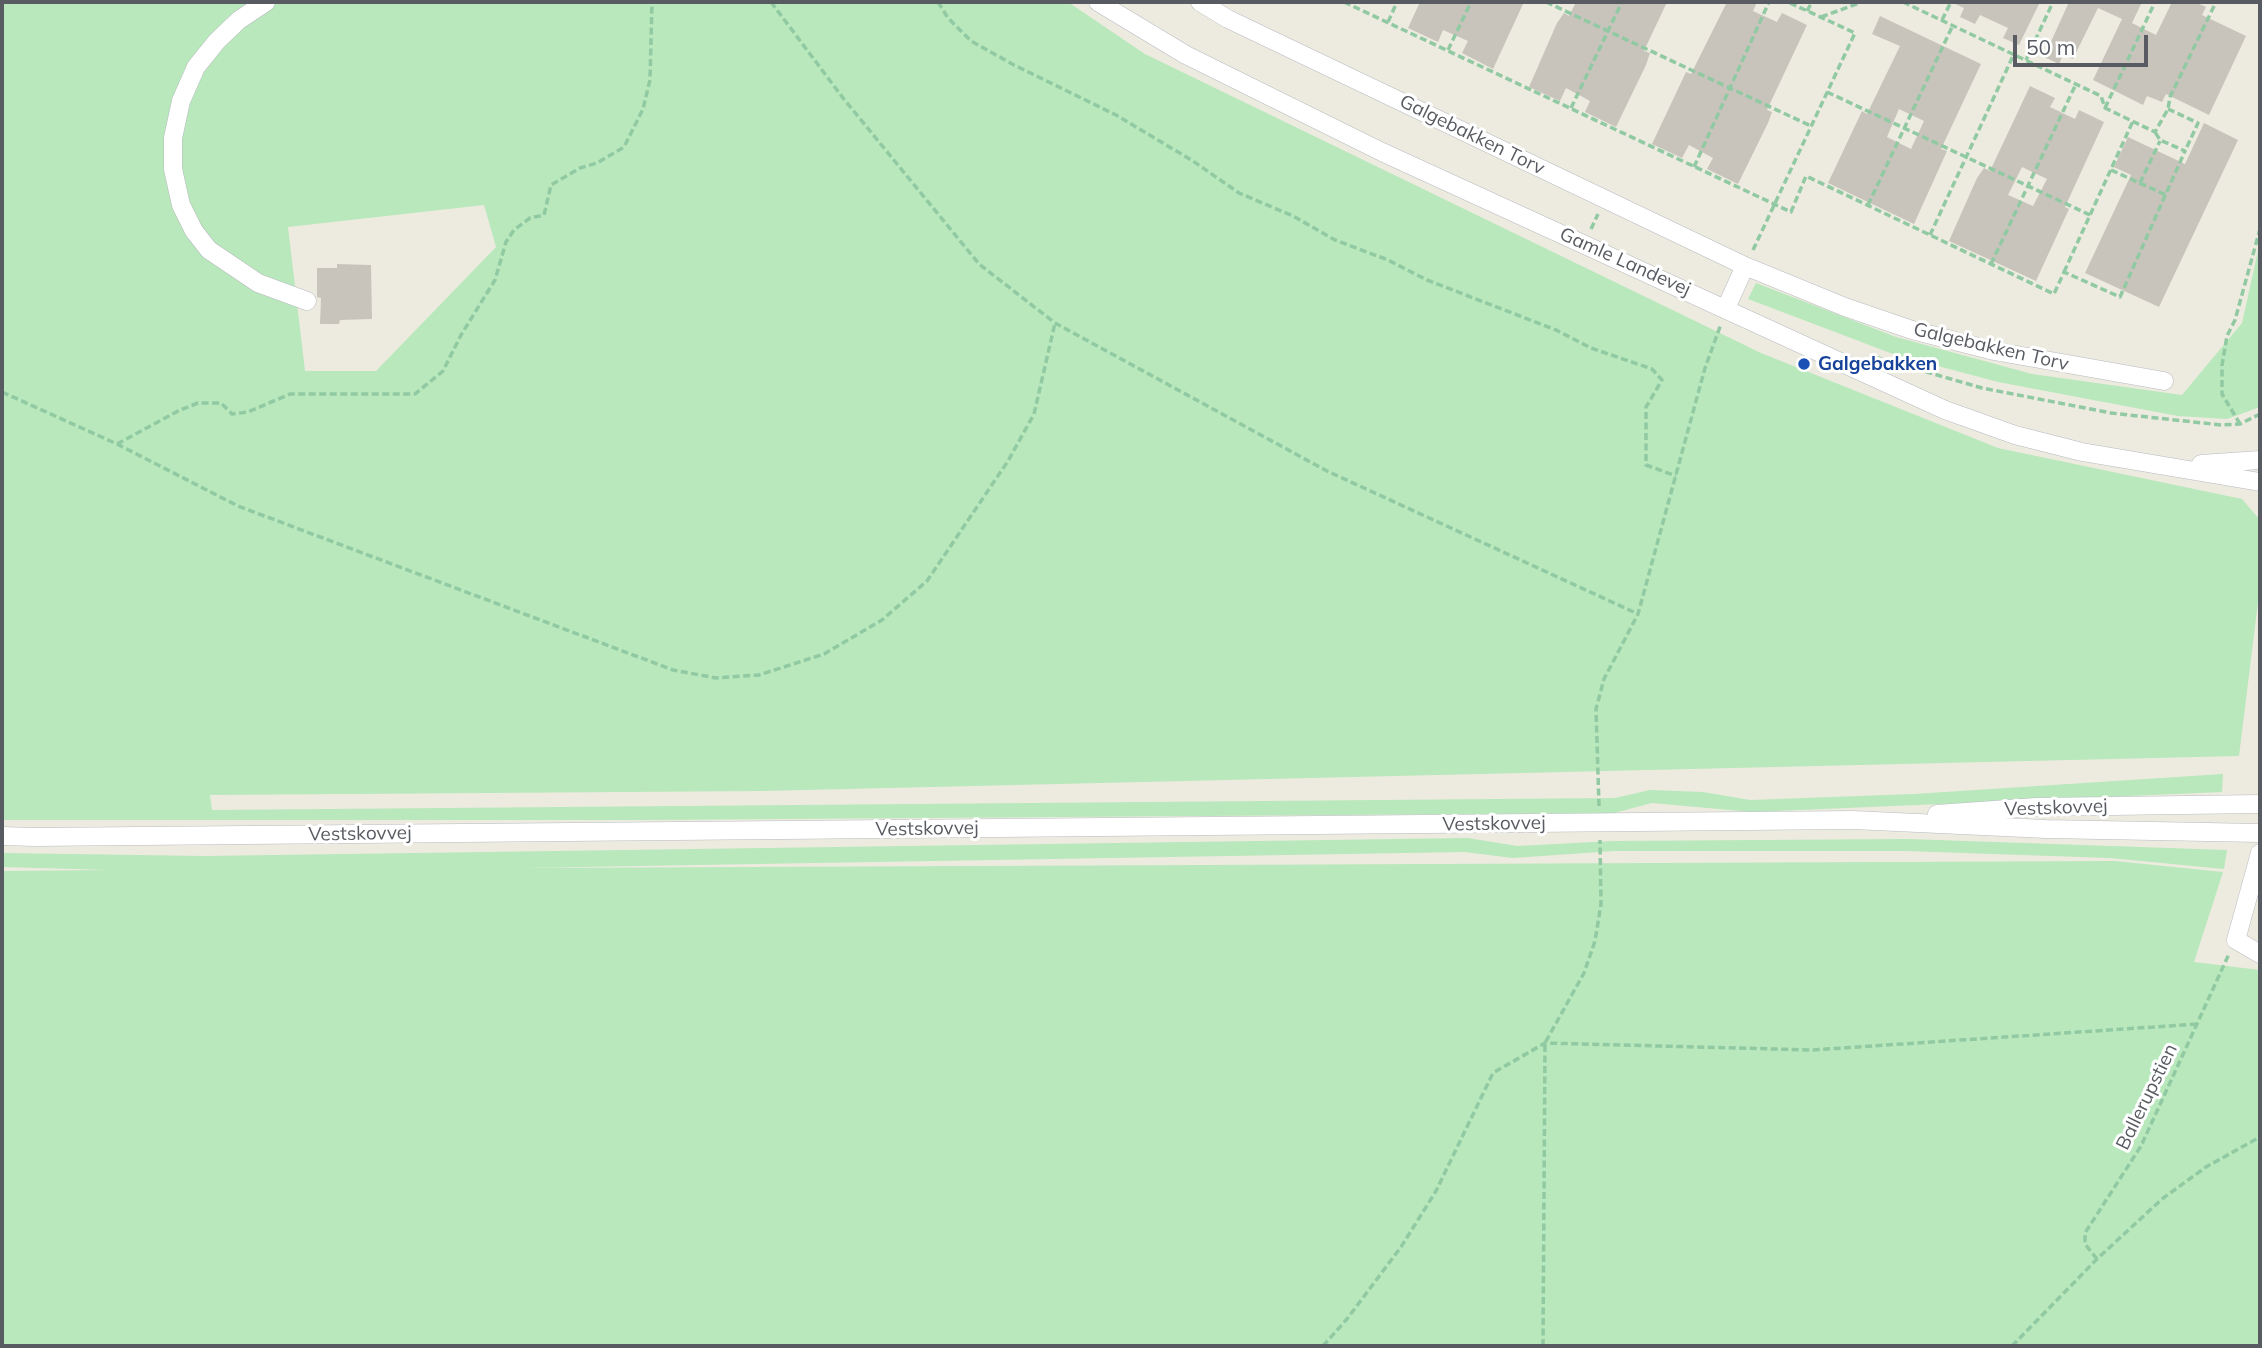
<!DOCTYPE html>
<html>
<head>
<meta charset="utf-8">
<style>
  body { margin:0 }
  #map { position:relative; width:2262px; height:1348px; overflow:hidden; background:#edebdf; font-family:Mulish,sans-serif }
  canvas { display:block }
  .frame { position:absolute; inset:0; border:4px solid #585c62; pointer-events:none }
  .scale { position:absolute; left:2013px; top:35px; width:135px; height:32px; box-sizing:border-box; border:4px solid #585c62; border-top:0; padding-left:9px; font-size:21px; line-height:24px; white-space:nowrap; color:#585c62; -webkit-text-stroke:5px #fff; paint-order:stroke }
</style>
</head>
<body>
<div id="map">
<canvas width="2262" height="1348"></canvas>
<div class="frame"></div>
<div class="scale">50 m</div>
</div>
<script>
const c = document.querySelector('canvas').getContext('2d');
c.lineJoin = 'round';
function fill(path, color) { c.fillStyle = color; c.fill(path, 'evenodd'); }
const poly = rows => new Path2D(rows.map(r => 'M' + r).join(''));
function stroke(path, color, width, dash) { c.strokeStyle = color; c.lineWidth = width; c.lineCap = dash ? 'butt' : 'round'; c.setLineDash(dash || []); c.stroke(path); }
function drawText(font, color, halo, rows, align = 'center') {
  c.font = font + ' Mulish,sans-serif'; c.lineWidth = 6; c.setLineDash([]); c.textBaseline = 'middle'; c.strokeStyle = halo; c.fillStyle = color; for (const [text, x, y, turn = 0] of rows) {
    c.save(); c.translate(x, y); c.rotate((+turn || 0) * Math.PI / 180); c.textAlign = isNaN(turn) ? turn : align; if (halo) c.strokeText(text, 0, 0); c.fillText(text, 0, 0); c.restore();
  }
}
const green = poly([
  [2,2,1068,2,1145,54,1761,353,1998,448,2242,499,2260,520,2260,586,2239,756,762,791,210,795,212,810,1615,798,1650,790,1703,792,1750,800,1914,794,2223,774,2222,792,1752,812,1652,803,1614,813,648,820,2,820],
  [484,205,496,247,376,371,305,371,288,227],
  [2260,242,2260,407,2227,419,2178,416,1998,382,1893,354,1748,299,1756,283,1896,337,2032,374,2182,395,2242,323],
  [1468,838,1517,846,1613,841,1908,839,2227,850,2224,869,2110,858,1906,851,1614,851,1513,858,1464,852,521,868,2115,861,2223,872,2194,962,2260,970,2260,1346,2,1346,2,871,110,870,2,867,2,853,204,856]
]);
const building = poly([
  [1420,2,1524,2,1493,69,1462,53,1468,41,1443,30,1438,42,1408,28],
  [1576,2,1667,2,1644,51,1650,53,1646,65,1616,127,1585,112,1590,101,1566,88,1560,101,1529,87,1557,23,1564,13,1569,16],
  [1727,2,1757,2,1753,11,1777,22,1782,13,1807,25,1767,110,1772,112,1768,123,1738,184,1707,169,1713,158,1689,145,1682,158,1652,144,1686,72,1691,74],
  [1951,2,2040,2,2019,45,2003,38,2008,28,1980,15,1975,24,1960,17,1964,8],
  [2069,2,2142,2,2132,23,2156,35,2172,2,2195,2,2206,7,2202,15,2246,36,2209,115,2166,94,2162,102,2147,96,2143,105,2093,80,2122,19,2098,8,2073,59,2063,55,2059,64,2044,57],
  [1880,16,1981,64,1941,149,1947,151,1914,224,1828,183,1862,111,1867,114,1900,46,1872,34],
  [1899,109,1924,121,1911,149,1887,137],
  [2030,86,2055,98,2050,107,2075,119,2079,110,2104,122,2065,207,2069,209,2036,281,1949,241,1977,178,1984,168,1990,171],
  [2022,167,2047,179,2033,206,2008,195],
  [2204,123,2238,140,2159,307,2085,273,2131,175,2114,167,2128,137,2185,164],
  [337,264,371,265,372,319,340,320,339,324,320,324,321,298,317,297,317,268,337,268]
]);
const path = poly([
  [771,2,843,98,979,264,1055,323,1327,471,1638,614],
  [938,2,948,18,971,41,1014,65,1116,115,1193,161,1239,193,1293,216,1335,240,1388,260,1427,280,1556,330,1591,348,1652,369,1662,380,1646,407,1646,465,1676,476],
  [1344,2,1791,212,1806,176,2054,294,2064,272,2120,297,2185,151,2160,140,2155,132],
  [1546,2,1811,126],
  [1903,2,2101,96,2105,108,2155,132,2168,109,2170,97,2216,2],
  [1807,11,1812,2],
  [1821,17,1862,2],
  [1942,20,1951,2],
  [1388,22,1397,2],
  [1448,50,1471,2],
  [2026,60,2053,2],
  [1827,92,2090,215],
  [1571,108,1622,2],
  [2105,108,2155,2],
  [2168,109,2198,123,2185,151],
  [1694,167,1769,2],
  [2111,170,2166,195],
  [2140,183,2160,141],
  [1868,205,1953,25],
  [1591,229,1598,214],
  [1930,235,2014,54],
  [1753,250,1855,33,1788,2],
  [1991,264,2076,84],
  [2064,272,2133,121],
  [1875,357,1982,388,2111,413,2221,425,2240,424,2260,414],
  [2,392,117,444,238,506,673,670,716,678,759,675,824,654,882,620,927,581,1008,461,1034,414,1055,323],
  [2240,424,2222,394,2222,365,2227,336,2235,320,2260,229],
  [117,444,180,410,198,403,221,403,232,414,248,412,290,394,415,394,443,371,461,335,495,280,506,242,514,230,530,218,544,215,551,185,580,168,597,163,624,147,643,109,650,80,652,2],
  [1599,806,1596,709,1604,679,1638,614,1705,368,1721,324],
  [2097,1259,2085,1244,2085,1233,2141,1146,2229,954],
  [1323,1346,1347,1319,1401,1247,1436,1191,1493,1073,1545,1043,1813,1050,2198,1024],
  [1543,1346,1545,1043,1584,973,1595,941,1601,904,1600,840],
  [2012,1346,2097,1259,2162,1199,2206,1167,2260,1137]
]);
const minor = poly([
  [266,2,239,20,217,41,196,67,181,101,173,138,173,169,181,205,194,231,209,250,258,283,307,301],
  [1098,2,1186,55,1382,152,1945,410,2015,435,2082,452,2260,482],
  [1200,2,1228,19,1745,266,1845,307,1912,330,1994,351,2164,381],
  [1726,308,1745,266],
  [2201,464,2260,460],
  [1937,814,2036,807,2260,804],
  [2,836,34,837,1853,820,2046,829,2260,833],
  [2260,853,2236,940,2260,954]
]);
const markers = [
  [1804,364,7,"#1a4fb4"]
];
const streetNames = [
  ["Galgebakken Torv",1472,135,26],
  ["Gamle Landevej",1625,262,24],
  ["Galgebakken Torv",1991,347,13],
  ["Vestskovvej",2056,808,-2],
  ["Vestskovvej",1494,824,-1],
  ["Vestskovvej",927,829,-1],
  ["Vestskovvej",360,834,-1],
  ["Ballerupstien",2147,1097,-64]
];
const transitNames = [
  ["Galgebakken",1818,364]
];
fill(green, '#b8e8bb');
fill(building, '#c8c4bc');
stroke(minor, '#b7bac0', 19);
stroke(path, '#91c9a3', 3.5, [7, 3.5]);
stroke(minor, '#fff', 18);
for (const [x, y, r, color] of markers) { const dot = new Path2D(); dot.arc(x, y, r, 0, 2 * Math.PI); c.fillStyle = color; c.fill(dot); stroke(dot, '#fff', 2.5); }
drawText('19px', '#585c62', '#fff', streetNames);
drawText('bold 19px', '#164399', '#fff', transitNames, 'left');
</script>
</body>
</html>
